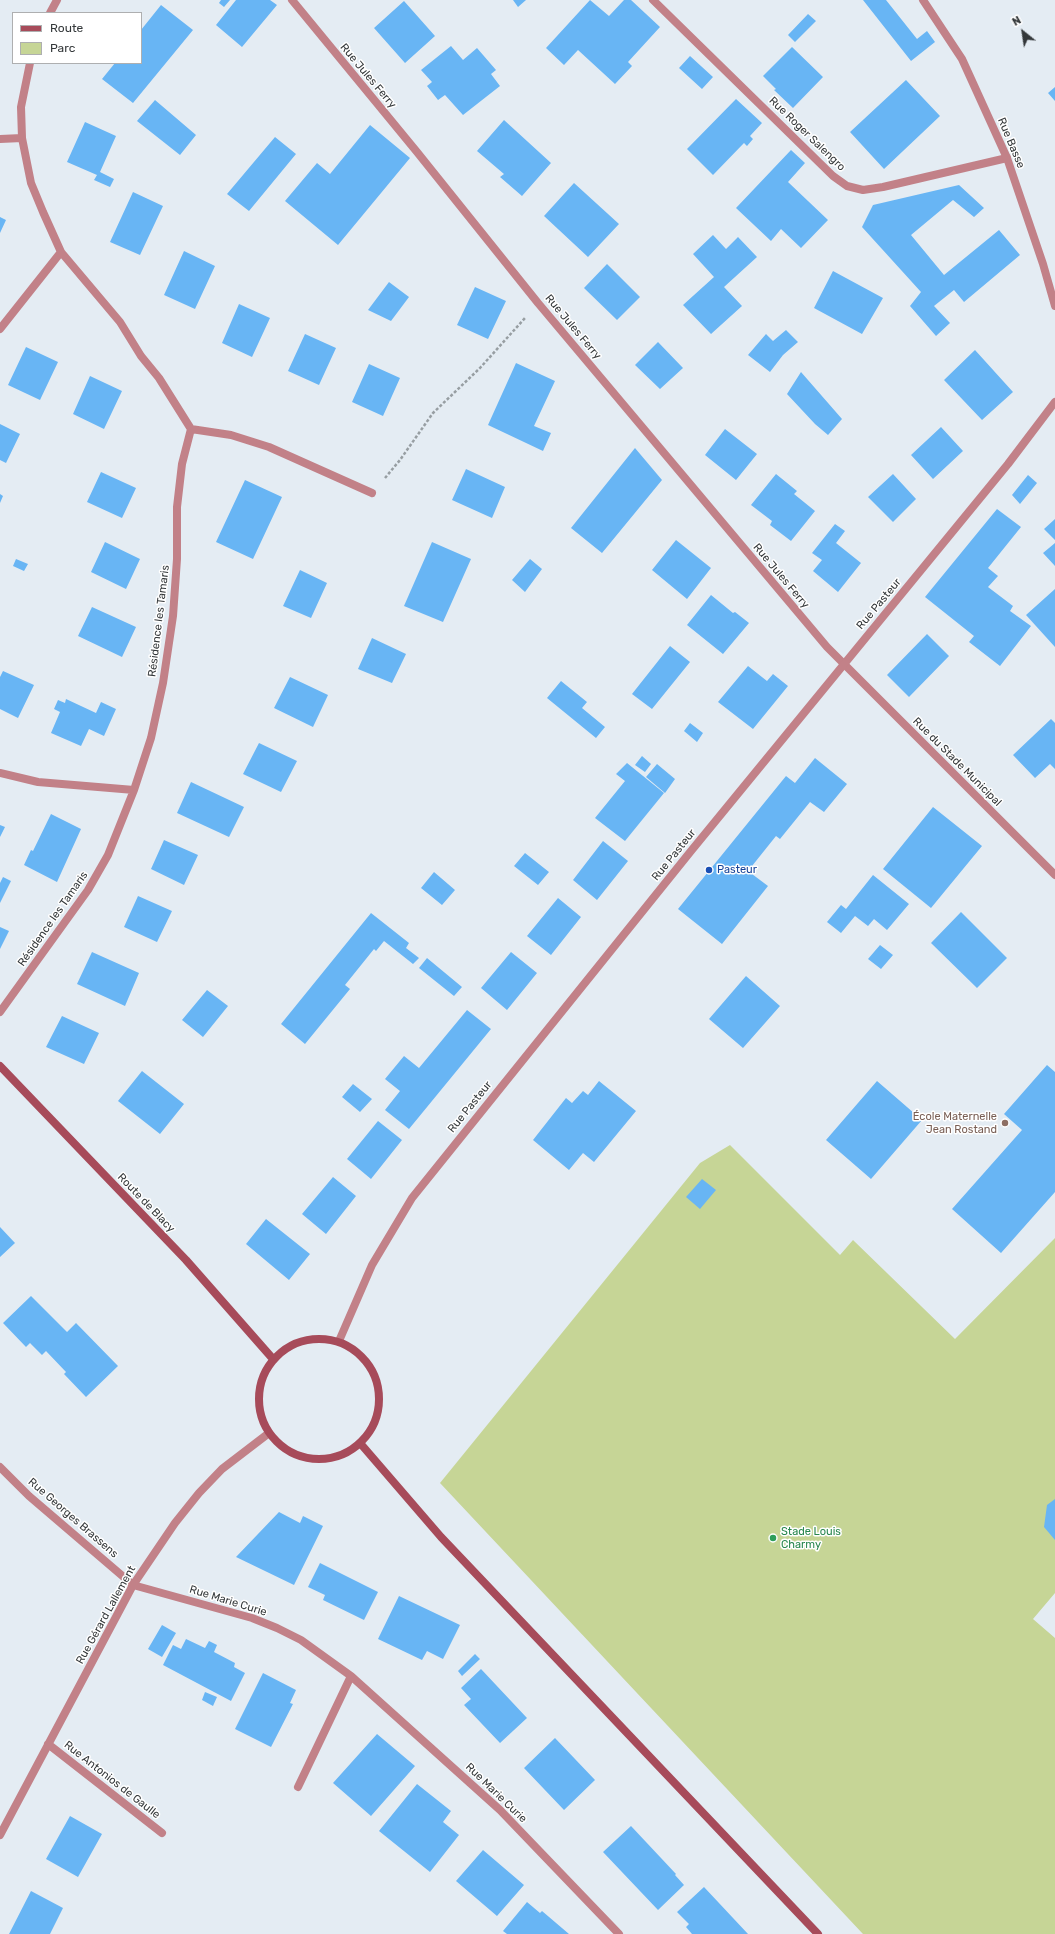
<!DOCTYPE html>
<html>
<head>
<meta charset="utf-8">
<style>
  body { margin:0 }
  #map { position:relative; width:1055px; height:1934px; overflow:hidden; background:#e4ecf3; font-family:Rubik,sans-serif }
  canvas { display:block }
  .legend { position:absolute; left:12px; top:12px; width:130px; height:52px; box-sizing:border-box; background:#fff; border:1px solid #aeafb0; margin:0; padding:5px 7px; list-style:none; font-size:12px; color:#34383a }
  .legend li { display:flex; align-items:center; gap:8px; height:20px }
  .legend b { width:20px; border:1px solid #aeafb0 }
  .north { position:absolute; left:1003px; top:12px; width:40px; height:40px; -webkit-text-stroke:3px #fff; paint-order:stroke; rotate:330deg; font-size:11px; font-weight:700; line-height:16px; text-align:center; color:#34383a }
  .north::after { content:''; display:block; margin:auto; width:14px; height:18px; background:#34383a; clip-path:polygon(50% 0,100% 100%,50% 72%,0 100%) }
</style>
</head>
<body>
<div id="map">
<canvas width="1055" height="1934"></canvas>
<ul class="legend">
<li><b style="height:5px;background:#a74b5a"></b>Route</li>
<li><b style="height:11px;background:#c6d596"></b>Parc</li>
</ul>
<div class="north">N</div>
</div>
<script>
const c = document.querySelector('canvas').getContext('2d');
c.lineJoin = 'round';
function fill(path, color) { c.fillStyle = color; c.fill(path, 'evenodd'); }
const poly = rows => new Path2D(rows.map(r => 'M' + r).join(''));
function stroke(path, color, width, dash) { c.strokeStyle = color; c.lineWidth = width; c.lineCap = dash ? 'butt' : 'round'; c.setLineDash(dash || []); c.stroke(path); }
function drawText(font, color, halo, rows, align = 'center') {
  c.font = font + ' Rubik,sans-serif'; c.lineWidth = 3; c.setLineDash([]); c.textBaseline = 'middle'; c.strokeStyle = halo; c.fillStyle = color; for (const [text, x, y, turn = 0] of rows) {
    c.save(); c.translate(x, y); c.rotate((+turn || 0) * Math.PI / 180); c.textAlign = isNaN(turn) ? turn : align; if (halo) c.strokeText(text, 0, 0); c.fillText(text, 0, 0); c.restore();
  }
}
const green = poly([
  [730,1145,840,1255,853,1240,955,1339,1055,1238,1055,1593,1033,1619,1055,1638,1055,1934,863,1934,440,1483,700,1163]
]);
const building = poly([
  [221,0,230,0,224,7,219,3],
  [236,0,270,0,277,5,242,47,216,25],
  [513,0,526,0,518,7],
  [590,0,609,16,624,0,631,0,660,27,628,62,632,66,615,84,578,50,564,65,546,48],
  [863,0,886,0,917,39,927,31,935,42,911,61],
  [404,1,435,36,405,63,374,28],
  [161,5,193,30,133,103,102,79,115,63,141,63,141,30],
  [808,14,816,21,795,42,788,35],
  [451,46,463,60,477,48,496,70,491,74,500,86,463,115,445,95,438,100,427,86,432,82,421,70],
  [792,47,823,77,793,108,774,90,776,89,763,76],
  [690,56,713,77,702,89,679,68],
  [906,80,940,116,884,169,850,132],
  [1055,87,1055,101,1048,93],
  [736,99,762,123,750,136,753,139,747,146,744,143,713,175,687,149],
  [155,100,196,135,180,155,137,121],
  [504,120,551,163,522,196,500,177,504,174,477,151],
  [85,122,116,136,100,172,114,179,110,187,94,180,97,175,67,162],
  [370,125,410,158,338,245,285,201,317,163,330,174],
  [275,137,296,154,249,211,227,194],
  [791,150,805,163,788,182,828,220,801,248,781,229,771,241,736,208],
  [574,183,619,224,588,257,544,216],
  [959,185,984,208,974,217,953,200,911,235,944,275,999,230,1020,255,964,302,954,290,934,306,950,323,936,336,910,306,921,292,862,227,873,205],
  [133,192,163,206,140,255,110,242],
  [0,217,6,220,0,233],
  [713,235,726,249,738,237,757,257,724,287,742,306,711,334,683,305,714,277,693,254],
  [184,251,215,266,195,309,164,295],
  [607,264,640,297,617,320,584,288],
  [833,271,883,298,862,334,814,308],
  [389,282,409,297,391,321,368,310],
  [475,287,506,301,488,339,457,325],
  [239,304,270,318,252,357,222,343],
  [786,330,798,342,783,355,770,372,748,355,766,334,773,341],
  [305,334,336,348,319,385,288,371],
  [658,342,683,368,660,389,635,365],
  [26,347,58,362,40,400,8,385],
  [975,350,1013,392,982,420,944,380],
  [516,363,555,381,534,426,551,433,543,451,488,425],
  [369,364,400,378,383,416,352,402],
  [801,372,842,419,828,435,815,424,787,394],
  [90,376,122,391,104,429,73,414],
  [0,424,20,434,6,463,0,460],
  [941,427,963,451,933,479,911,455],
  [725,429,757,454,736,480,705,455],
  [635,448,662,480,602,553,571,528],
  [466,469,505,487,492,518,452,500],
  [101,472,136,488,122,518,87,502],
  [776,474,797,491,794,494,815,511,791,541,770,525,772,521,751,505],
  [893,474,916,499,893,522,868,497],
  [1028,475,1037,483,1020,504,1012,495],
  [245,480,282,497,253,559,216,542],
  [0,494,3,496,0,503],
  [997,509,1021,527,988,568,998,576,988,587,1013,606,1010,611,1031,626,1000,666,969,642,974,636,925,597],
  [1055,519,1055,540,1044,529],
  [835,524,845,531,836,543,861,563,838,592,813,571,822,560,812,553],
  [676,540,711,568,687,599,652,570],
  [105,542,140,559,126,589,91,572],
  [432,542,471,559,443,622,404,606],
  [1055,543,1055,566,1043,553],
  [16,559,28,564,24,571,13,566],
  [530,559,542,569,525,592,512,580],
  [300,570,327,583,311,618,283,606],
  [1055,589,1055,647,1026,615],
  [711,595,733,613,735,612,749,623,723,654,687,625],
  [92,607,136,627,122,657,78,636],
  [927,634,949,656,909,697,887,675],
  [372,638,406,654,392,683,358,669],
  [670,646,690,662,652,709,632,694],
  [748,666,767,681,773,674,788,686,753,729,718,702],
  [3,671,34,685,18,718,0,709,0,677],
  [290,677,328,695,313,727,274,708],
  [561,681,587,702,582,708,605,727,596,738,547,698],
  [66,699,96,713,101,702,116,709,104,736,89,729,81,746,51,733,60,712,54,709,58,700,65,703],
  [1051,719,1055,723,1055,769,1050,764,1035,778,1013,755],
  [690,723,703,733,697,742,684,731],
  [259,743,297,761,281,792,243,774],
  [642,756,651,764,645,772,635,765],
  [815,758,847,784,824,812,810,802,780,839,776,836,748,871,768,886,722,944,678,909,786,776,795,783],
  [627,763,664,793,625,841,595,818,625,781,616,774],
  [657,764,675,779,665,793,646,777],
  [191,782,244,807,229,837,177,813],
  [933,807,982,846,931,908,883,869],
  [51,814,81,829,57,882,24,865,31,850,33,851],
  [0,825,5,827,0,837],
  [164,840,198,855,184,885,151,869],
  [603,841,628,861,597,900,573,880],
  [525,853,549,872,538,885,514,866],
  [434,872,455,890,442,905,421,888],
  [873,875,909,904,887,930,874,919,868,926,855,916,841,933,827,922,841,905,846,909],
  [3,877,11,881,0,903,0,883],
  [138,896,172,911,157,942,124,927],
  [558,898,581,917,551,955,527,936],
  [961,912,1007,958,977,988,931,943],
  [371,913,409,943,406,948,419,958,413,964,384,941,376,951,374,949,345,985,350,989,305,1044,281,1024],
  [0,927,9,931,0,949],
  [880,945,893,955,881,969,868,959],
  [92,952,139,973,125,1006,77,984],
  [511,952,537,973,507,1010,481,988],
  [427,958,462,987,454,996,419,968],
  [746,976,780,1006,743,1048,709,1019],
  [207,990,228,1006,203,1037,182,1020],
  [467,1010,491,1029,409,1129,385,1110,400,1091,385,1079,404,1056,419,1068],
  [62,1016,99,1033,84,1064,46,1047],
  [1047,1065,1055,1072,1055,1192,1001,1253,952,1209,1022,1130,1004,1114],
  [142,1071,184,1104,160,1134,118,1101],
  [599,1081,636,1111,594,1162,583,1153,569,1170,533,1140,566,1098,572,1103,583,1091,588,1095],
  [877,1081,922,1120,871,1179,826,1140],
  [353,1084,372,1099,360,1112,342,1097],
  [378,1121,402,1140,371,1179,347,1159],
  [333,1177,356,1196,326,1234,302,1214],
  [702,1179,716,1190,700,1209,686,1197],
  [266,1219,310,1254,289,1280,246,1244],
  [0,1227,15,1243,0,1257],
  [31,1296,67,1332,76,1323,118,1366,86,1397,64,1374,66,1372,46,1351,42,1355,30,1343,26,1347,3,1323],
  [1055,1499,1055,1540,1044,1527,1047,1505],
  [279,1512,300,1523,303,1516,323,1526,294,1585,236,1557],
  [320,1563,378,1592,364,1620,323,1600,325,1595,308,1587],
  [399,1596,460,1625,443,1659,427,1651,422,1660,378,1639],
  [162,1625,176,1633,162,1657,148,1649],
  [186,1639,205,1648,209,1641,217,1645,214,1652,235,1663,234,1667,245,1673,231,1701,163,1665,173,1645,181,1649],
  [475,1654,480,1659,462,1676,458,1671],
  [481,1669,527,1718,500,1743,464,1705,471,1699,461,1688],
  [263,1673,296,1690,290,1703,293,1704,271,1747,235,1729],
  [205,1692,217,1697,213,1706,202,1700],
  [377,1734,415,1766,371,1816,333,1783],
  [555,1738,595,1780,564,1810,524,1768],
  [417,1784,451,1811,443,1822,459,1835,430,1872,379,1831],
  [70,1816,102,1834,78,1877,46,1859],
  [631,1826,676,1874,675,1875,684,1885,658,1910,603,1852],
  [483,1850,524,1885,497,1916,456,1881],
  [704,1887,748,1934,692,1934,686,1927,689,1924,677,1912],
  [31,1891,63,1908,50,1934,9,1934],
  [527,1902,540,1913,542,1911,569,1934,507,1934,503,1931]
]);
const path = poly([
  [385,478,400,460,433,413,480,368,525,318]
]);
const minor = poly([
  [292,0,417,152,538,303,827,647,1055,875],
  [653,0,833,176,847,186,863,190,883,187,1007,158],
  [50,13,57,0],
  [0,139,22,138],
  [0,329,61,252],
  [191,429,231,435,269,447,372,493],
  [0,773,38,782,134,790],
  [0,1012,88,890,108,855,134,790,151,738,163,683,173,616,177,559,177,507,182,464,191,429,159,378,141,356,120,322,61,252,43,212,31,183,22,138,21,107,30,63],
  [0,1467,29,1496,133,1585,252,1618,277,1628,301,1640,351,1676,500,1810,619,1934],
  [48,1744,162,1833],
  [298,1787,351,1676],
  [0,1835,133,1585,175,1523,199,1493,222,1469,269,1433]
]);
const tertiary = poly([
  [923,0,962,59,1007,158,1043,264,1055,306],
  [339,1341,372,1265,412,1198,691,851,1008,464,1055,402]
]);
const secondary = poly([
  [0,1066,186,1260,273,1359],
  '259 1399a60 60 0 1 1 120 0a60 60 0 1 1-120 0Z',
  [360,1443,441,1537,818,1934]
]);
const markers = [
  [709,870,4,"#1a4fb4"],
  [1005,1123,4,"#8d6e63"],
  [773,1538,4,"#2e9e5b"]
];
const streetNames = [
  ["Rue Jules Ferry",368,76,50],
  ["Rue Roger Salengro",807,134,44],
  ["Rue Basse",1011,143,67],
  ["Rue Jules Ferry",573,327,50],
  ["Rue Jules Ferry",781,576,50],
  ["Rue Pasteur",879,604,-50],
  ["Résidence les Tamaris",159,621,-83],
  ["Rue du Stade Municipal",957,762,45],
  ["Rue Pasteur",674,855,-51],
  ["Résidence les Tamaris",53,919,-55],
  ["Rue Pasteur",470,1107,-51],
  ["Route de Blacy",146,1203,46],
  ["Rue Georges Brassens",73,1518,41],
  ["Rue Marie Curie",228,1601,17],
  ["Rue Gérard Lallement",106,1615,-61],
  ["Rue Antonios de Gaulle",112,1780,38],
  ["Rue Marie Curie",496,1793,44]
];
const transitNames = [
  ["Pasteur",717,870]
];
const educationNames = [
  ["École Maternelle",997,1117],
  ["Jean Rostand",997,1130]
];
const leisureNames = [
  ["Stade Louis",781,1532],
  ["Charmy",781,1545]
];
fill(green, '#c6d596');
fill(building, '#68b5f4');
stroke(path, '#979ea2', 2.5, [3, 2]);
stroke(minor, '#c28188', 8);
stroke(tertiary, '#c28188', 8);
stroke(secondary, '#a74b5a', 8);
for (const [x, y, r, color] of markers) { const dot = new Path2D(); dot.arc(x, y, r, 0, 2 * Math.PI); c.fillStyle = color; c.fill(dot); stroke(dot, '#fff', 1.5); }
drawText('11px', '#34383a', '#fff', streetNames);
drawText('11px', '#164399', '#fff', transitNames, 'left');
drawText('11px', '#785e54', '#fff', educationNames, 'right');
drawText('11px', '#27864d', '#fff', leisureNames, 'left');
</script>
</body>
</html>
